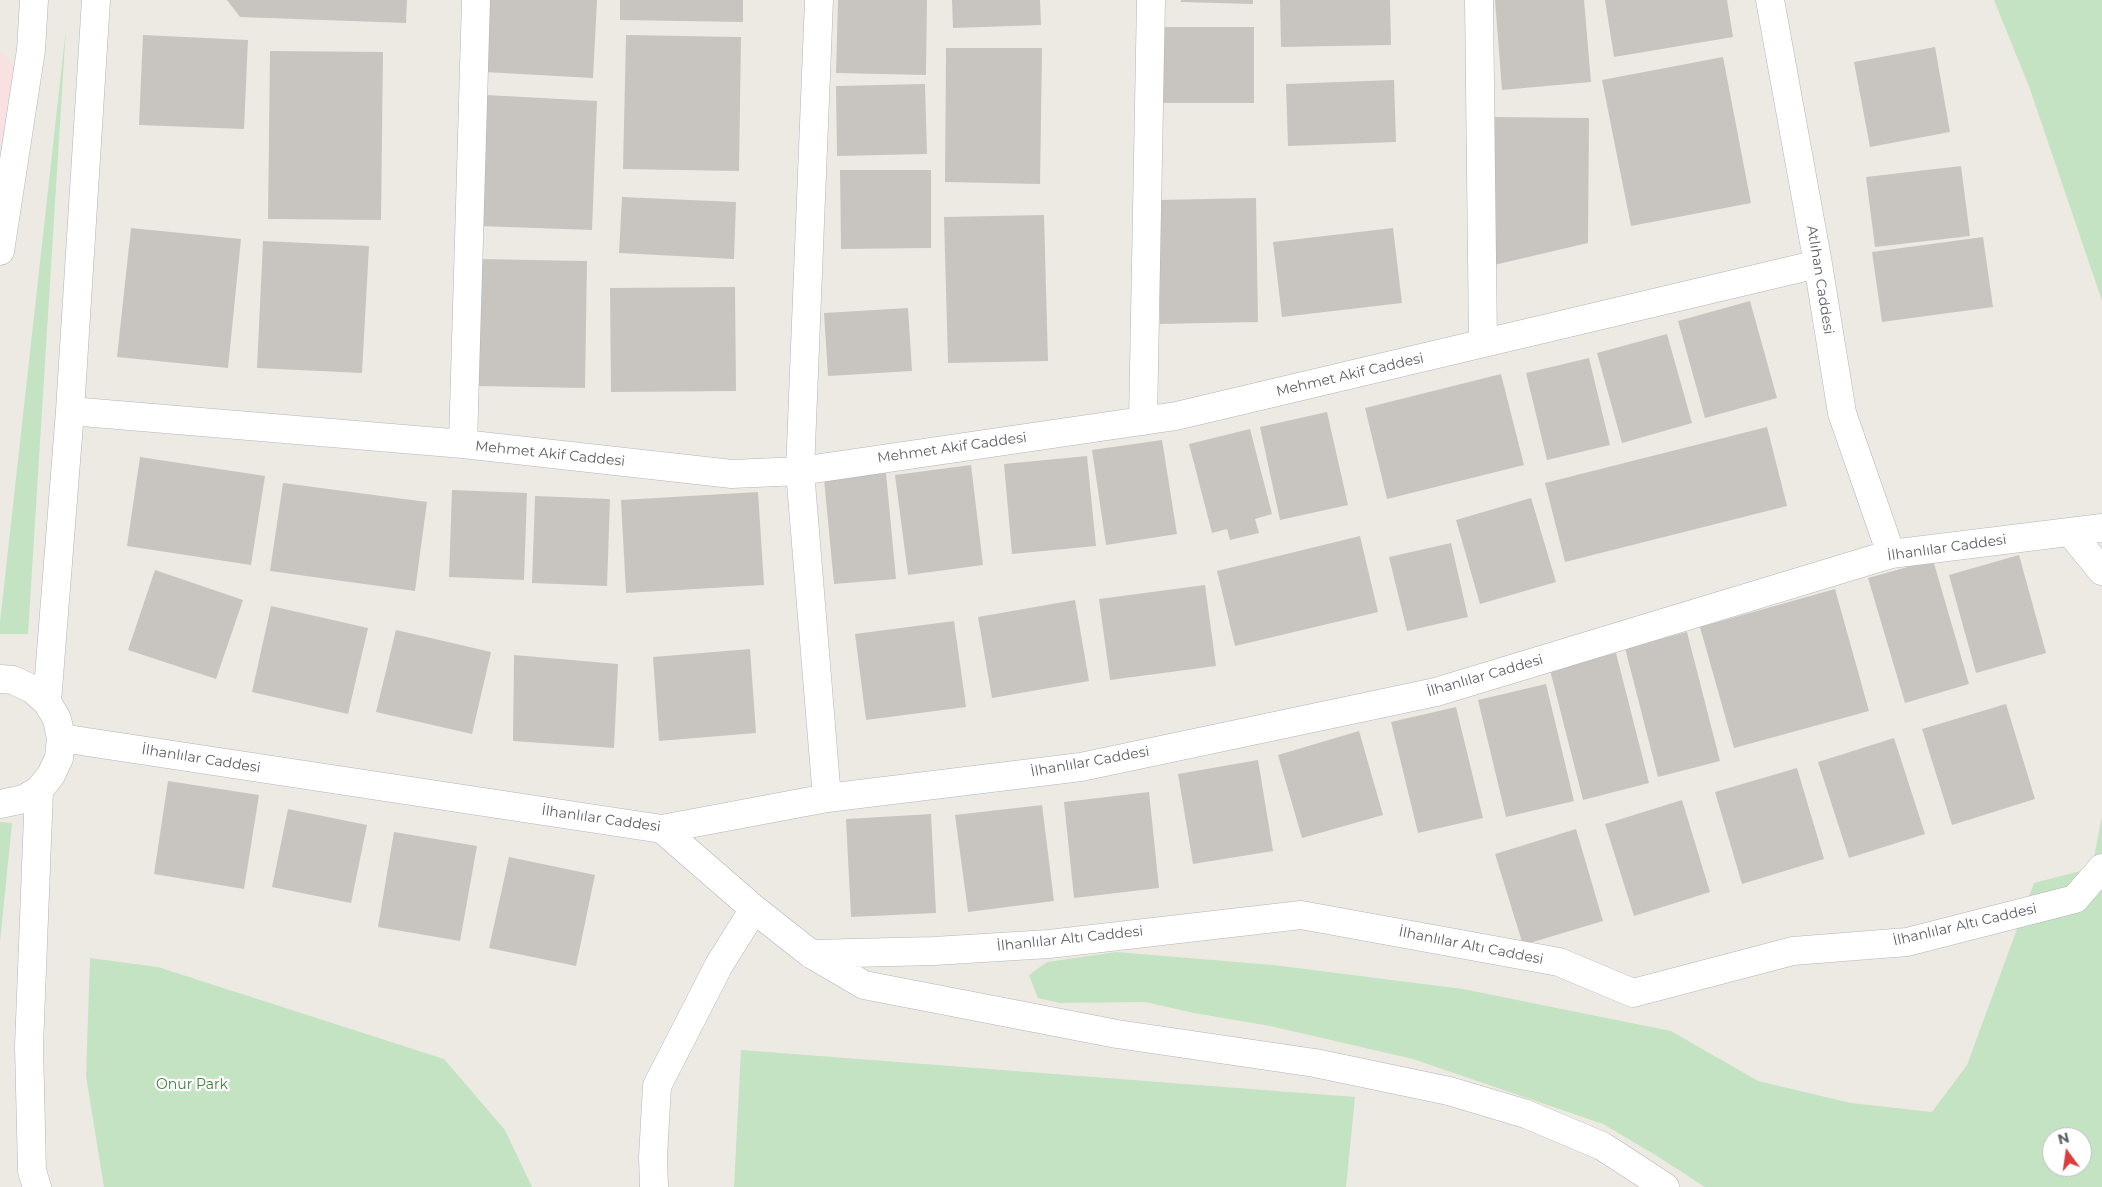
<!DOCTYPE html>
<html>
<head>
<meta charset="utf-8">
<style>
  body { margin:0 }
  #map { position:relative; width:2102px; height:1187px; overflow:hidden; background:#edeae4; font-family:Montserrat,sans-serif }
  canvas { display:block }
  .north { position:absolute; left:2042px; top:1127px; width:50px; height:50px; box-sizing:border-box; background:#fff; border:1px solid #bebfc1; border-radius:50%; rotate:346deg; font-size:14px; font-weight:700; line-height:20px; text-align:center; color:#5c5f63 }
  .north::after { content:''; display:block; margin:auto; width:18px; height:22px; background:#db3c3c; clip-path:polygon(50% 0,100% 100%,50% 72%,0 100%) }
</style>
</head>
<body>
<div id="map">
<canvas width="2102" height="1187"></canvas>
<div class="north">N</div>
</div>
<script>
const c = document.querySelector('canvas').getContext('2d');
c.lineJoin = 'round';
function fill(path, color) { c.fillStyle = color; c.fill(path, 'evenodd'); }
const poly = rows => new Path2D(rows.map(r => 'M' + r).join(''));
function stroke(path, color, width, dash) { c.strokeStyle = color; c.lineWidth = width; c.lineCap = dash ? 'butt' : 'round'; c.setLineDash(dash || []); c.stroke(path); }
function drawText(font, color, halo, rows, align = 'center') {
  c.font = font + ' Montserrat,sans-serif'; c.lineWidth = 4.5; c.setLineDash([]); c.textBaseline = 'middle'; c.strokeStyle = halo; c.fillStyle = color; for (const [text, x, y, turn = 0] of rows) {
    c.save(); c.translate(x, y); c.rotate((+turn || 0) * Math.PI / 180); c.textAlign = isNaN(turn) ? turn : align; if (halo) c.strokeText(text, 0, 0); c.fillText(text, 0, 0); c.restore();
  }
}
const medical = poly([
  [0,50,18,71,0,182]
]);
const green = poly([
  [1994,0,2102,0,2102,301,2030,89],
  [66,28,28,634,0,634,0,622],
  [2102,816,2102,1187,1705,1187,1657,1156,1603,1124,1413,1059,1270,1026,1194,1013,1145,1002,1060,1003,1038,998,1029,975,1047,962,1116,952,1273,965,1463,989,1671,1031,1758,1081,1851,1103,1932,1112,1967,1065,2034,883,2092,868],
  [2052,1137,2082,1137,2082,1167,2052,1167],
  [0,822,12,823,0,942],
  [90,958,158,967,444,1059,505,1130,532,1187,104,1187,86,1076],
  [741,1050,1355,1097,1346,1187,734,1187]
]);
const building = poly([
  [227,0,407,0,406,23,240,17],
  [487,0,597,0,593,78,484,72],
  [620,0,743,0,743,22,620,20],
  [838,0,927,0,926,75,836,73],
  [952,0,1040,0,1041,25,953,28],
  [1181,0,1253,0,1253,4,1181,2],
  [1280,0,1390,0,1391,45,1281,47],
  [1495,0,1584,0,1591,82,1502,90],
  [1605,0,1727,0,1733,37,1614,57],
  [1159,27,1254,27,1254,103,1159,103],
  [143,35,248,40,244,129,139,125],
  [626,35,741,37,739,171,623,169],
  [1935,47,1950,132,1870,147,1854,62],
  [946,48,1042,48,1040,184,945,182],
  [270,51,383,52,381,220,268,219],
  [1723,57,1751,203,1631,226,1602,80],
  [1394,80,1396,142,1288,146,1286,84],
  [925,84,927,154,837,156,836,86],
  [486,95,597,101,592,230,480,226],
  [1495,117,1589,118,1588,243,1494,265],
  [1961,166,1970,236,1875,247,1866,177],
  [840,170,931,170,931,248,841,249],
  [622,197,736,202,734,259,619,253],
  [1256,198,1258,322,1160,324,1157,200],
  [1044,215,1048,361,948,363,944,217],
  [131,228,241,239,228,368,117,357],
  [1393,228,1402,303,1282,317,1273,242],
  [1983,237,1993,307,1882,322,1872,252],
  [263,241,369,246,362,373,257,368],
  [479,259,587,261,585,388,476,386],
  [735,287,736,391,611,392,610,288],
  [1750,301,1777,398,1705,418,1678,321],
  [908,308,912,371,828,376,824,313],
  [1667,334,1692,423,1622,443,1597,353],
  [1589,358,1610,445,1547,460,1526,373],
  [1501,374,1524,465,1387,499,1365,408],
  [1327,412,1348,505,1280,520,1260,427],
  [1767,427,1787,506,1565,562,1545,483],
  [1250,429,1272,514,1255,519,1259,533,1230,540,1227,529,1212,533,1189,444],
  [1162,440,1177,534,1106,545,1092,450],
  [1087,456,1096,546,1012,554,1004,464],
  [140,457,265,476,251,565,127,546],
  [971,465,983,565,908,575,895,475],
  [886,473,896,579,834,584,824,479],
  [283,483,427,502,415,591,270,571],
  [452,490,527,493,524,580,449,577],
  [758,492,764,585,626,593,621,500],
  [535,496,610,499,607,586,532,583],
  [1531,498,1556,582,1480,604,1456,520],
  [1360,536,1378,612,1235,646,1217,571],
  [1451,543,1468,617,1407,631,1389,557],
  [2019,555,2046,653,1976,673,1949,575],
  [1933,560,1969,684,1905,703,1868,578],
  [155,570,243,600,216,679,128,650],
  [1205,585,1216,666,1110,680,1099,599],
  [1835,589,1869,711,1734,748,1700,627],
  [1075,600,1089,681,992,698,978,617],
  [271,606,368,628,348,714,252,692],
  [954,621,966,707,866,720,855,634],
  [396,630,491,652,472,734,376,712],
  [1687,632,1720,761,1658,777,1625,648],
  [750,649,756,733,659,741,653,657],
  [1616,653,1649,783,1583,800,1550,670],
  [514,655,618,664,614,748,513,741],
  [1546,684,1574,801,1506,817,1478,700],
  [2006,704,2035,799,1952,825,1922,729],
  [1456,707,1483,818,1418,833,1391,722],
  [1359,731,1383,815,1302,838,1278,755],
  [1894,738,1925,834,1849,858,1818,762],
  [1258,760,1273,851,1193,864,1178,774],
  [1797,768,1824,859,1742,884,1715,792],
  [168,781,259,795,244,889,154,874],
  [1149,792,1159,888,1074,898,1064,802],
  [1682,800,1710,892,1634,916,1605,824],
  [1042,805,1054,901,968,912,955,815],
  [288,809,367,825,351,903,272,887],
  [931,814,936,913,851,917,846,819],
  [1576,829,1603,921,1523,945,1495,854],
  [394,832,477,846,460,941,378,927],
  [509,857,595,875,576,966,489,948]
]);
const minor = poly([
  [819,0,800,471,827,798],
  [1479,0,1483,343],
  [1770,0,1818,264,1842,413,1891,554],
  [0,251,31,50,34,0],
  [70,411,463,444,732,474,800,471,1176,416,1818,264],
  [1143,421,1151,0],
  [463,444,476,0],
  [2070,532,2102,571],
  [0,679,13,680,32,689,47,702,57,719,61,738,59,758,51,775,39,790,24,799,0,804],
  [47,702,70,411,96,0],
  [61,738,662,829,827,798,1081,767,1436,692,1891,554,2102,528],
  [662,829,754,909,811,954,864,985,1117,1034,1315,1063,1449,1091,1526,1114,1602,1146,1665,1187],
  [811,954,934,951,1049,944,1301,915,1559,962,1633,993,1793,951,1907,942,2075,899,2102,868],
  [37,1187,32,1171,29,1046,39,790],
  [654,1187,653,1157,657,1086,719,965,754,909]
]);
const streetNames = [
  ["Atlıhan Caddesi",1820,280,81],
  ["Mehmet Akif Caddesi",1350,375,-13],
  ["Mehmet Akif Caddesi",952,448,-8],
  ["Mehmet Akif Caddesi",550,454,6],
  ["İlhanlılar Caddesi",1947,548,-8],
  ["İlhanlılar Caddesi",1485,676,-16],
  ["İlhanlılar Caddesi",201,759,9],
  ["İlhanlılar Caddesi",1090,762,-10],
  ["İlhanlılar Caddesi",601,819,8],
  ["İlhanlılar Altı Caddesi",1965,925,-13],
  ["İlhanlılar Altı Caddesi",1070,939,-6],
  ["İlhanlılar Altı Caddesi",1471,946,11]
];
const parkNames = [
  ["Onur Park",192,1085]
];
fill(medical, '#f9e1e1');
fill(green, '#c4e3c2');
fill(building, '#c8c5c0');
stroke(minor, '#b1b4b8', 29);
stroke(minor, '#fff', 28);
drawText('14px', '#5c5f63', '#fff', streetNames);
drawText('14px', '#3e813c', '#fff', parkNames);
</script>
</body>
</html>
